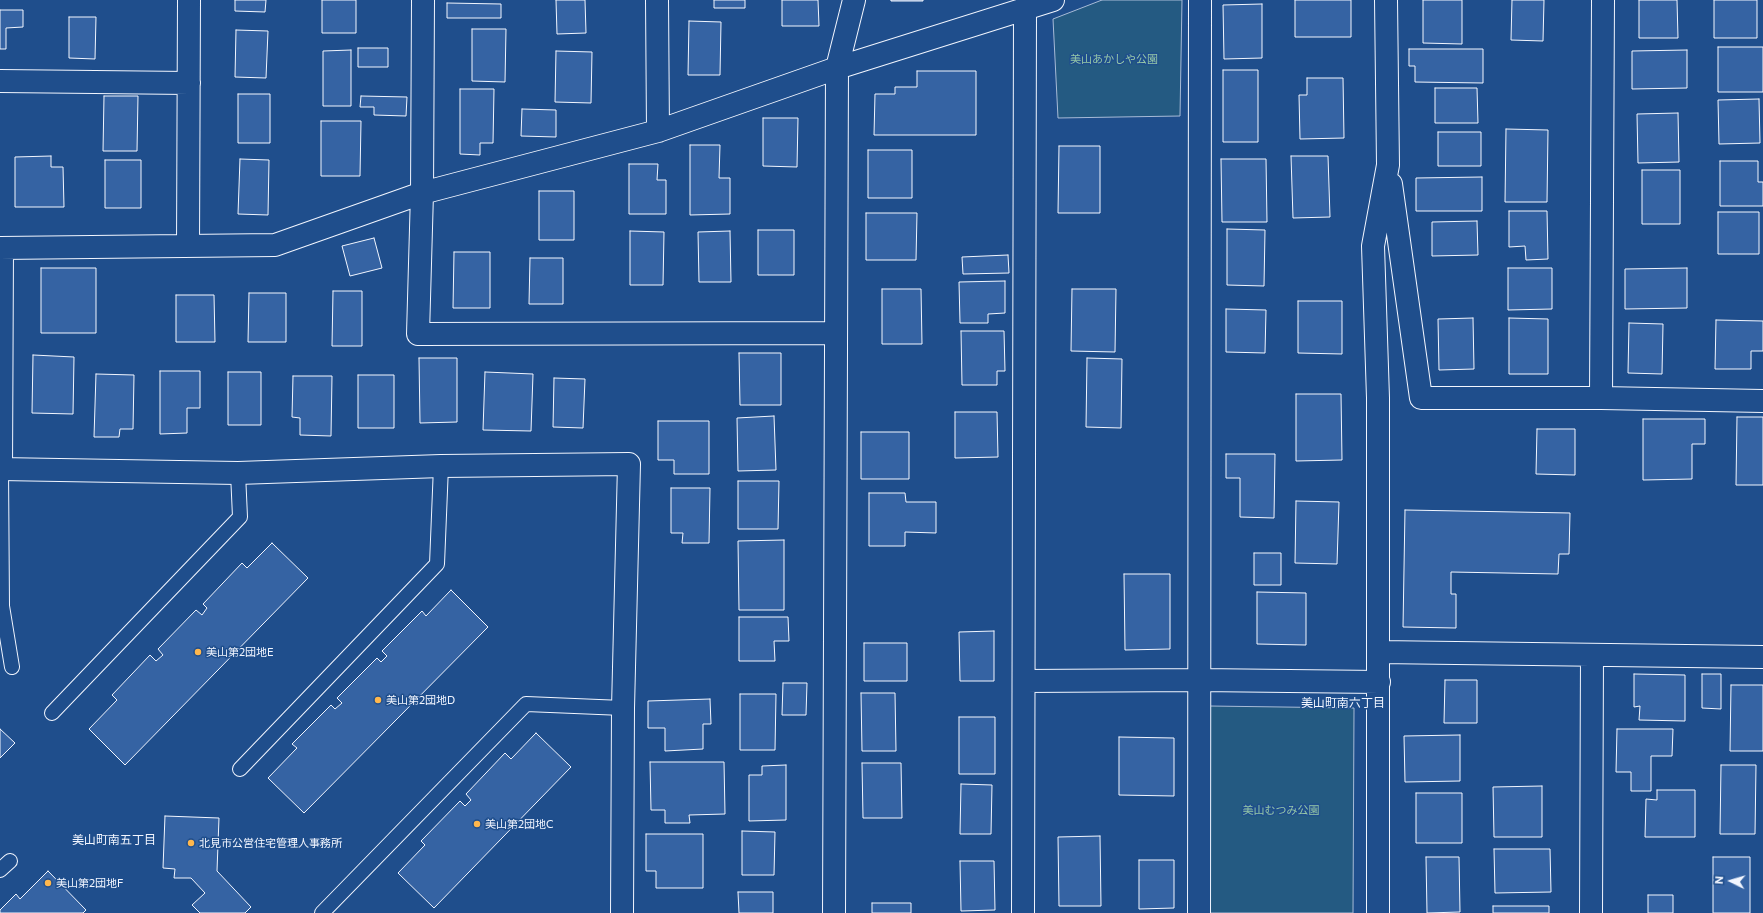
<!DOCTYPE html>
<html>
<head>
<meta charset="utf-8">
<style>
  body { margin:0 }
  #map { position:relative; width:1763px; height:913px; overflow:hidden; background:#1f4e8c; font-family:Commissioner,sans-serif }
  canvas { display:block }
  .north { position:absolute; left:1711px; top:861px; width:40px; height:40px; -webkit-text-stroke:3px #1f4e8c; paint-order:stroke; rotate:275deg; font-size:11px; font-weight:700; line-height:16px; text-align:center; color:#f2f6ff }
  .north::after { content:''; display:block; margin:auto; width:14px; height:18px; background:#f2f6ff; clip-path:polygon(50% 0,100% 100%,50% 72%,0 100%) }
</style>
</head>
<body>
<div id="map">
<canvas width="1763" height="913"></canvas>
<div class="north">N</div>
</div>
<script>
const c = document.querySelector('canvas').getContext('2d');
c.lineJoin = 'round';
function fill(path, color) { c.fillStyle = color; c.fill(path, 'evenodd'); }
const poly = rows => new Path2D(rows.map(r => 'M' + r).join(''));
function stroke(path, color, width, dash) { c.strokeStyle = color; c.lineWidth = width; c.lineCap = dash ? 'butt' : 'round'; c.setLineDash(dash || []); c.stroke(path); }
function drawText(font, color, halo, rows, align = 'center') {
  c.font = font + ' Commissioner,"Noto Sans JP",sans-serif'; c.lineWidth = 3; c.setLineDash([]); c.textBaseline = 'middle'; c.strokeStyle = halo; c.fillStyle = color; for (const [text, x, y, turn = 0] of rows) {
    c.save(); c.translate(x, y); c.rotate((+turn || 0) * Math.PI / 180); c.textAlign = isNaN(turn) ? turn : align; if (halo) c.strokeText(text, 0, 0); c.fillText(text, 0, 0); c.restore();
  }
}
const green = poly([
  [1102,0,1182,0,1180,116,1058,118,1053,19,1102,0],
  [1209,706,1354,708,1353,913,1207,913,1209,706]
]);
const building = poly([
  [235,0,266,0,265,12,235,11,235,0],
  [322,0,356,0,356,33,322,33,322,0],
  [556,0,585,0,586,33,557,34,556,0],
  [714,0,745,0,745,8,714,8,714,0],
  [782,0,818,0,819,26,782,26,782,0],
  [891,0,923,0,923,1,891,1,891,0],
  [1295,0,1351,0,1351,37,1295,37,1295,0],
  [1423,0,1462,0,1462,44,1423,43,1423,0],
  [1512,0,1544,0,1543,41,1511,40,1512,0],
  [1639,0,1677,0,1678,38,1639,38,1639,0],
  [1714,0,1757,0,1757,38,1714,38,1714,0],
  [447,3,501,4,501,18,447,18,447,3],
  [1262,4,1262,58,1224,59,1223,5,1262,4],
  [0,10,23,10,23,27,6,28,6,49,0,49,0,10],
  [69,17,96,17,95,59,69,58,69,17],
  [689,21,721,22,720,75,688,75,689,21],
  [472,29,506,29,505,82,472,81,472,29],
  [236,30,268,31,266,78,235,77,236,30],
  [1718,47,1763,47,1763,92,1718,92,1718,47],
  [358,48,388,48,388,67,358,67,358,48],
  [1409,49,1483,49,1483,83,1415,82,1415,66,1409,66,1409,49],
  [351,50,351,106,323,106,323,51,351,50],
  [1687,50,1687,88,1632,89,1632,51,1687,50],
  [556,51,592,52,591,103,555,102,556,51],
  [1223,70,1258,70,1258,142,1223,142,1223,70],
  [917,71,976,71,976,135,874,135,875,94,895,94,895,87,917,87,917,71],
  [1307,78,1343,78,1344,138,1300,139,1299,95,1307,95,1307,78],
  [1435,88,1477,88,1478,123,1435,123,1435,88],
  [460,89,494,89,493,143,480,143,480,155,460,154,460,89],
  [238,94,270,94,270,143,238,143,238,94],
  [104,96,138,96,137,151,103,151,104,96],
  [361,96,407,97,406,116,374,115,374,107,360,107,361,96],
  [1759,99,1760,143,1719,144,1718,100,1759,99],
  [522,109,556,110,556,137,521,136,522,109],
  [1678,113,1679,162,1638,163,1637,114,1678,113],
  [763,118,798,118,797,167,763,166,763,118],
  [321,121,361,121,360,176,321,176,321,121],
  [1506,129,1548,130,1547,202,1505,202,1506,129],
  [1438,132,1481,132,1481,166,1438,166,1438,132],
  [690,145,720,145,719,178,730,178,730,214,690,215,690,145],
  [1059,146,1100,146,1100,213,1058,213,1059,146],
  [868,150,912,150,912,198,868,198,868,150],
  [51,156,51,167,63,167,64,207,15,207,15,157,51,156],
  [1291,156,1328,156,1330,217,1293,218,1291,156],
  [240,159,269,160,268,215,238,214,240,159],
  [1221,159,1266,159,1267,222,1222,222,1221,159],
  [105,160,141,160,141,208,105,208,105,160],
  [1720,161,1758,161,1758,182,1763,182,1763,206,1720,206,1720,161],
  [629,164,658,164,657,180,666,180,666,214,629,214,629,164],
  [1642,170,1680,170,1680,224,1642,224,1642,170],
  [1482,177,1482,211,1416,211,1416,178,1482,177],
  [539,191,574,191,574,240,539,240,539,191],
  [1509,211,1547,211,1548,259,1526,260,1525,246,1509,247,1509,211],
  [1718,212,1759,212,1759,254,1718,254,1718,212],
  [866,213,917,213,916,260,866,260,866,213],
  [1477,221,1478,255,1432,256,1432,222,1477,221],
  [1227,229,1265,230,1264,286,1227,285,1227,229],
  [758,230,794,230,794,275,758,275,758,230],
  [630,231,664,232,663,285,630,285,630,231],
  [730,231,731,282,699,282,698,232,730,231],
  [374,238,382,268,350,276,342,246,374,238],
  [454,252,490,252,490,308,453,308,454,252],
  [1008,255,1009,273,963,274,962,257,1008,255],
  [530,258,563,258,563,304,529,304,530,258],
  [41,268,96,268,96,333,41,333,41,268],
  [1508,268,1552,268,1552,309,1508,310,1508,268],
  [1687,268,1687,308,1625,309,1625,269,1687,268],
  [1005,281,1005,313,988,314,988,323,960,323,959,282,1005,281],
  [882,289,921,289,922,344,882,344,882,289],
  [1072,289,1116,289,1115,352,1071,351,1072,289],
  [333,291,362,291,362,346,332,346,333,291],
  [249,293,286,293,286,342,248,342,249,293],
  [176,295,214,295,215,342,176,342,176,295],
  [1298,301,1342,301,1342,354,1298,353,1298,301],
  [1226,309,1266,310,1265,353,1226,352,1226,309],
  [1473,318,1474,369,1439,370,1438,319,1473,318],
  [1509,318,1548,319,1548,374,1509,374,1509,318],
  [1716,320,1763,321,1763,351,1751,351,1751,369,1715,369,1716,320],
  [1629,323,1663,324,1662,374,1628,373,1629,323],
  [961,331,1004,331,1005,371,997,371,997,385,962,385,961,331],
  [739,353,781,353,781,405,740,405,739,353],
  [33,355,74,357,73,414,32,413,33,355],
  [419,358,457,358,457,422,420,423,419,358],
  [1087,358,1122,359,1121,428,1086,427,1087,358],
  [160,371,200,371,200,408,187,408,187,433,160,434,160,371],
  [228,372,261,372,261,425,228,425,228,372],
  [485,372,533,374,531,431,483,430,485,372],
  [96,374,134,375,133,429,120,429,119,437,94,437,96,374],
  [358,375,394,375,394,428,358,428,358,375],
  [293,376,332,376,331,436,300,435,300,418,292,417,293,376],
  [554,378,585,379,583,428,553,427,554,378],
  [1296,394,1341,394,1342,460,1296,461,1296,394],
  [955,412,997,412,998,457,955,458,955,412],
  [774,416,776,470,738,471,737,418,774,416],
  [1737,417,1763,417,1763,485,1736,485,1737,417],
  [1643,419,1705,419,1705,444,1692,444,1692,479,1643,480,1643,419],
  [658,421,709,421,709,474,674,474,674,460,658,460,658,421],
  [1537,429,1575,429,1575,475,1536,474,1537,429],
  [861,432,909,432,909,479,861,479,861,432],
  [1226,454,1275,454,1274,518,1240,517,1240,478,1226,478,1226,454],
  [738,481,779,481,778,529,738,529,738,481],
  [671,488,710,488,709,543,682,543,683,533,671,533,671,488],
  [869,493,905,493,906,502,936,502,936,533,905,532,905,546,869,546,869,493],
  [1296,501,1339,502,1337,564,1295,563,1296,501],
  [1405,510,1570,513,1569,554,1559,554,1558,574,1451,572,1451,594,1456,594,1456,628,1403,627,1405,510],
  [784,540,784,610,739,610,738,541,784,540],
  [272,543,308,578,125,765,89,729,117,700,112,695,150,655,156,661,163,655,158,649,196,610,202,615,207,608,203,604,242,563,247,568,272,543],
  [1254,553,1281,553,1281,585,1254,585,1254,553],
  [1124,574,1170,574,1170,649,1125,650,1124,574],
  [451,590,488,627,304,813,268,778,297,748,292,744,331,705,335,709,342,703,337,698,377,658,381,662,387,656,382,651,422,611,426,616,451,590],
  [1257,592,1306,593,1306,645,1257,644,1257,592],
  [739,617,788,617,789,641,774,641,775,661,739,661,739,617],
  [994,631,994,681,960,681,959,632,994,631],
  [864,643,907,643,907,681,864,681,864,643],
  [1634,674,1685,675,1685,721,1639,720,1640,706,1634,707,1634,674],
  [1702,674,1721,674,1721,709,1702,708,1702,674],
  [1445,680,1477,680,1477,723,1444,723,1445,680],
  [783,683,807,683,806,715,782,715,783,683],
  [1731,685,1763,685,1763,751,1730,751,1731,685],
  [861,693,895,693,896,751,862,751,861,693],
  [740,694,776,694,775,750,740,750,740,694],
  [710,699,711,724,703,724,703,749,665,751,665,728,648,728,648,701,710,699],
  [959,717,995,717,995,774,959,774,959,717],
  [0,729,15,743,0,758,0,729],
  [1617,729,1673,729,1672,756,1651,756,1651,791,1631,791,1631,772,1616,772,1617,729],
  [536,733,571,767,434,908,398,873,425,845,421,841,460,801,465,806,471,800,466,794,505,753,511,759,536,733],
  [1460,735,1460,781,1405,782,1404,736,1460,735],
  [1119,737,1174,738,1174,796,1119,795,1119,737],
  [650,762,724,762,725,814,689,815,690,823,665,823,665,810,651,810,650,762],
  [862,763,901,763,902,818,863,818,862,763],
  [786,765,786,820,749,821,749,775,762,775,762,766,786,765],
  [1721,765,1756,765,1755,834,1720,834,1721,765],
  [961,784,992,785,991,834,960,834,961,784],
  [1542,786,1542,837,1494,837,1493,787,1542,786],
  [1657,790,1695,790,1695,837,1645,837,1646,799,1657,800,1657,790],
  [1416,793,1462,793,1462,843,1416,843,1416,793],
  [165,816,219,818,217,871,251,907,245,913,200,913,192,905,205,893,191,878,174,878,175,869,163,868,165,816],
  [742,831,775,832,774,875,742,875,742,831],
  [646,834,703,834,703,888,656,888,656,871,646,871,646,834],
  [1100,836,1101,906,1059,906,1058,837,1100,836],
  [1494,849,1550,849,1551,892,1495,893,1494,849],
  [1426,857,1459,857,1460,912,1427,913,1426,857],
  [1713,857,1750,857,1750,913,1713,913,1713,857],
  [1139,860,1174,860,1174,908,1139,909,1139,860],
  [960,861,994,861,995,910,961,911,960,861],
  [48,871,86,910,83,913,0,913,0,910,16,894,20,899,48,871],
  [738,892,773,892,773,913,739,913,738,892],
  [1648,895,1673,895,1673,913,1648,913,1648,895],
  [872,903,911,903,911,913,872,913,872,903],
  [1493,906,1549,906,1549,913,1493,913,1493,906]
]);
const lane = poly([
  [1,469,2,606,12,667],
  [52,713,240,517,238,473],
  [240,769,437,564,441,466],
  [0,870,10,861],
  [322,913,526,704,623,708]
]);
const street = poly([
  [423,0,422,193,418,334,836,333],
  [657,0,658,131],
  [0,81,189,83],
  [1391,184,1421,398,1601,398,1763,401],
  [188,246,189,0],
  [0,248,275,245,422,193,658,131,837,68,1053,0],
  [1601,398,1603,0],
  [0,469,238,473,441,466,629,464,623,708,622,913],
  [1,469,2,248],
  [1379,652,1763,657],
  [1024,681,1199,680,1379,682],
  [834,913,837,68,854,0],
  [1023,913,1025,10],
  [1199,913,1200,0],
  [1378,913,1378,398,1373,246,1388,165,1386,0],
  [1591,913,1592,655]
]);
const markers = [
  [198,652,4,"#ffb74d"],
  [378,700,4,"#ffb74d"],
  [477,824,4,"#ffb74d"],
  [191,843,4,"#ffb74d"],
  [48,883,4,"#ffb74d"]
];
const parkNames = [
  ["美山あかしや公園",1114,59],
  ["美山むつみ公園",1281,810]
];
const poiNames = [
  ["美山第2団地E",206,652],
  ["美山第2団地D",386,700],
  ["美山第2団地C",485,824],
  ["北見市公営住宅管理人事務所",199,843],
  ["美山第2団地F",56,883]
];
const neighbourhoodNames = [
  ["美山町南六丁目",1343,703],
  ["美山町南五丁目",114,840]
];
fill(green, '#245a82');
stroke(green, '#a8bbd7', 1);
fill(building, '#3563a3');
stroke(building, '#f2f6ff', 1);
stroke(lane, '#f2f6ff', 16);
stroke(street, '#f2f6ff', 24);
stroke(lane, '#1f4e8c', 14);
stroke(street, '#1f4e8c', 22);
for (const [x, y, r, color] of markers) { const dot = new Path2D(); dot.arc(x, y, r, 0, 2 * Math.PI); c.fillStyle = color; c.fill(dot); stroke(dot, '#1f4e8c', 1.5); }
drawText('11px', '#97c8a6', '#1f4e8c', parkNames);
drawText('11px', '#f2f6ff', '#1f4e8c', poiNames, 'left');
drawText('12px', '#f2f6ff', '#1f4e8c', neighbourhoodNames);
</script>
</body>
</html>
